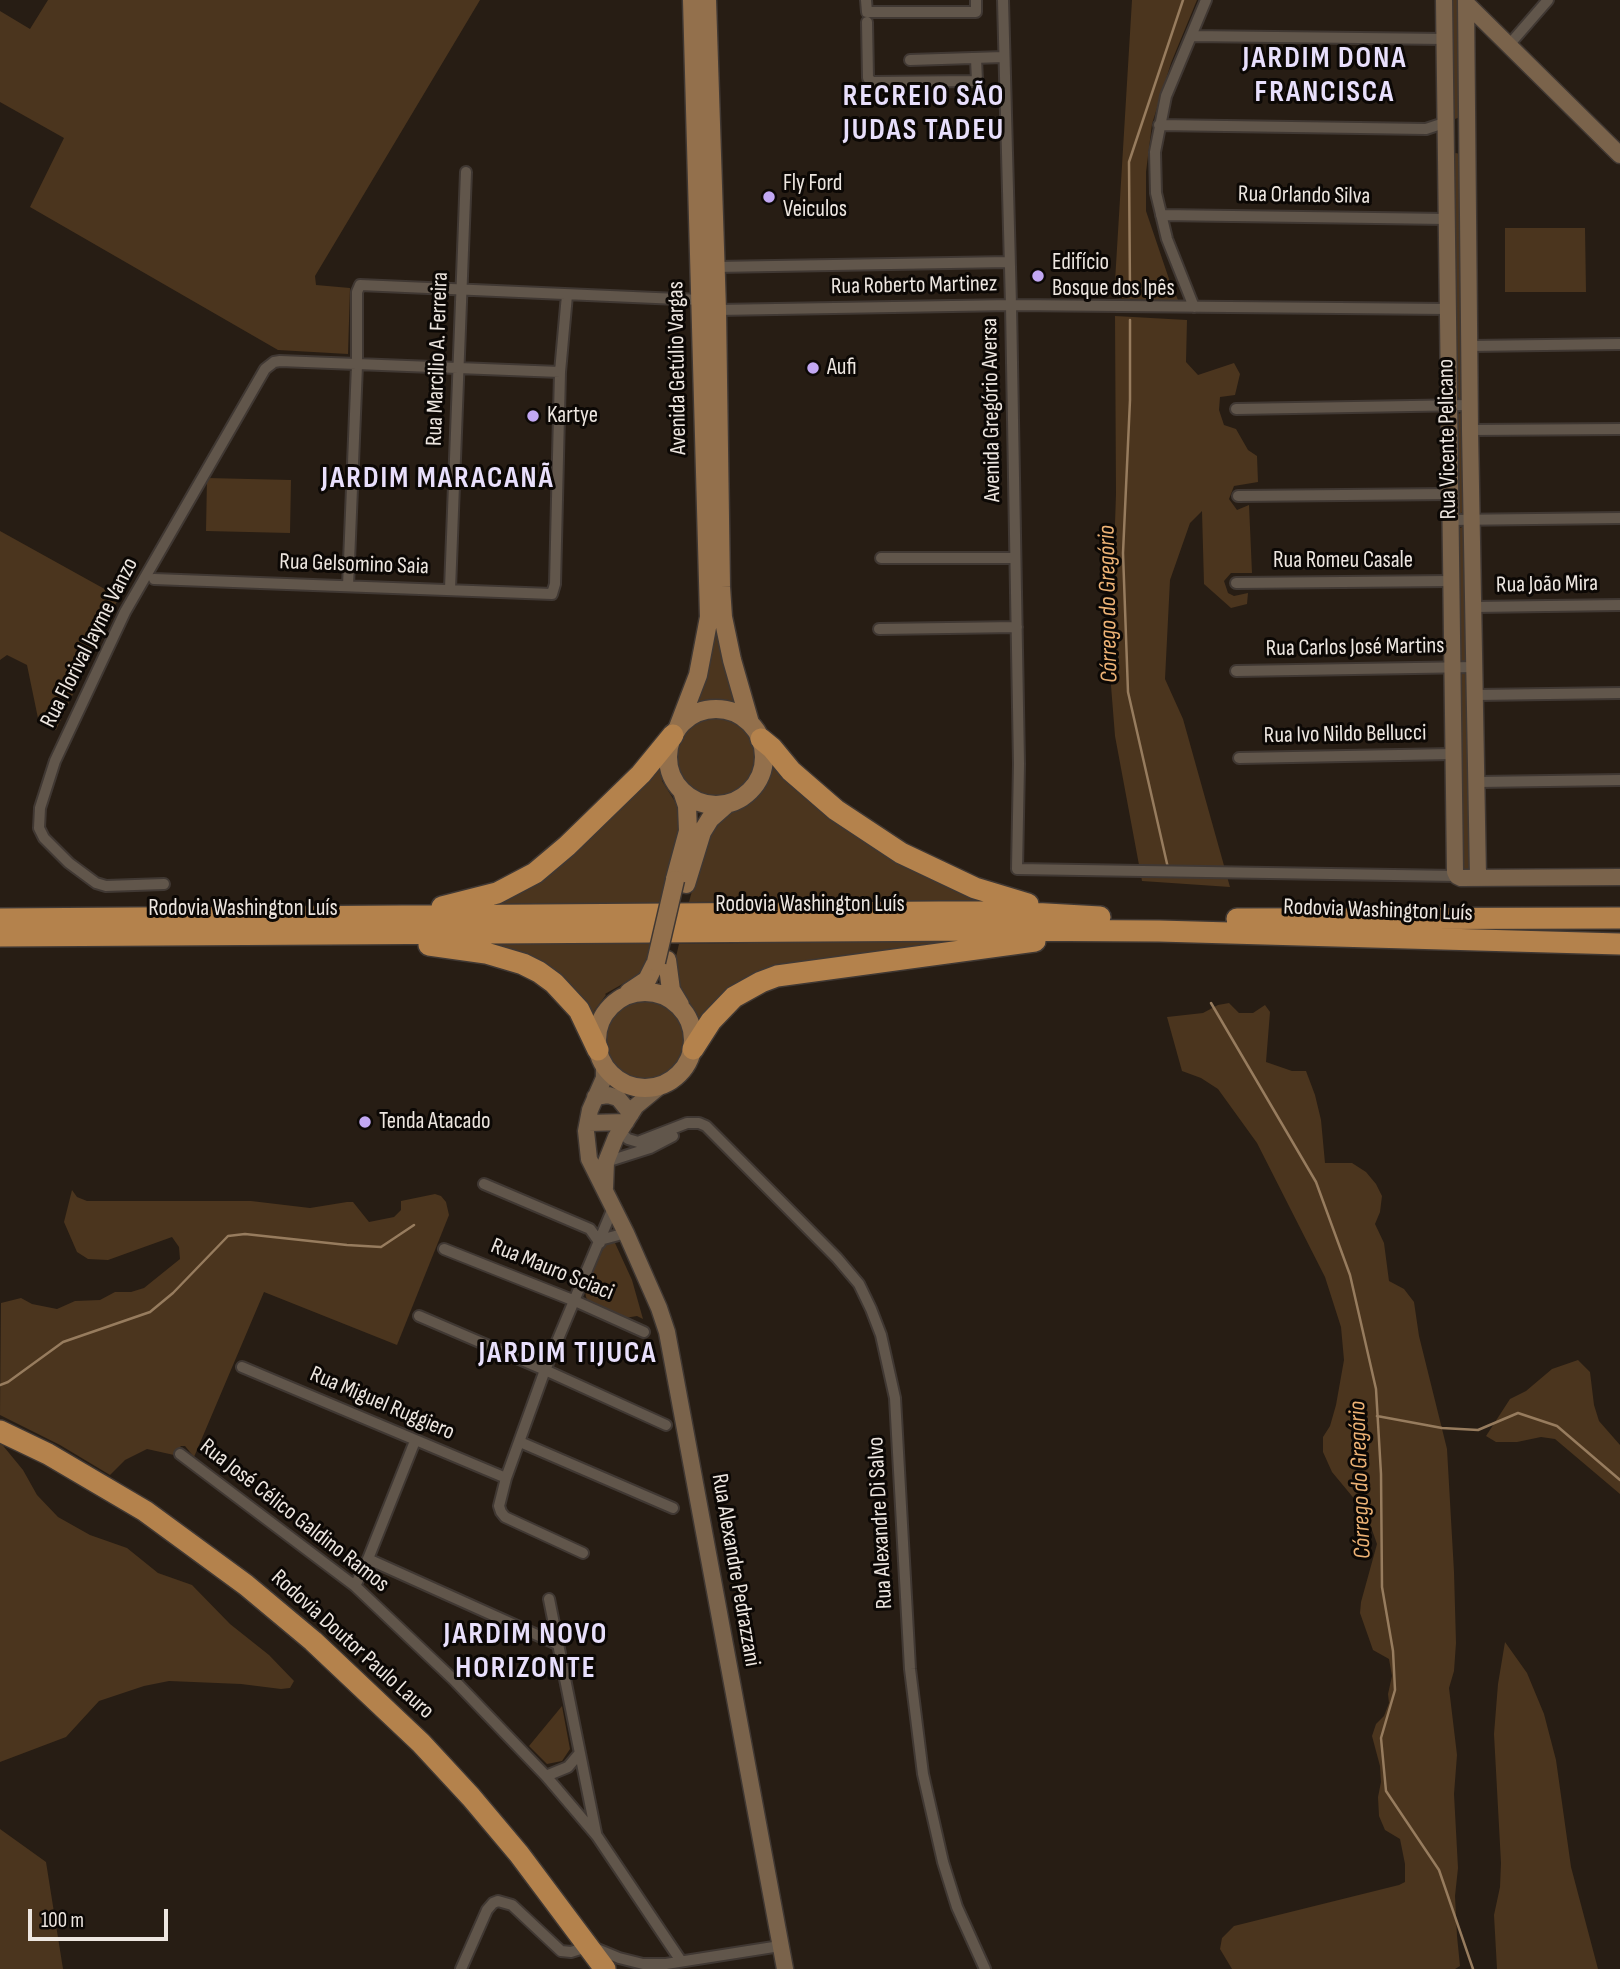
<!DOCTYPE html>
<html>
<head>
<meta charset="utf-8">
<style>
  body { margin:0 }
  #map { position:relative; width:1620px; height:1969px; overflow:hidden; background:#271d14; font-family:"Sofia Sans Condensed",sans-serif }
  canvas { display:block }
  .scale { position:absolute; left:28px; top:1909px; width:140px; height:32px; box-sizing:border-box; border:4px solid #ede6e0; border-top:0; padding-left:9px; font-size:21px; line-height:24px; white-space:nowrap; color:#ede6e0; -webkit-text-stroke:5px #0c0805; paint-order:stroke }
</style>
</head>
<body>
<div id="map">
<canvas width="1620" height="1969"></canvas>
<div class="scale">100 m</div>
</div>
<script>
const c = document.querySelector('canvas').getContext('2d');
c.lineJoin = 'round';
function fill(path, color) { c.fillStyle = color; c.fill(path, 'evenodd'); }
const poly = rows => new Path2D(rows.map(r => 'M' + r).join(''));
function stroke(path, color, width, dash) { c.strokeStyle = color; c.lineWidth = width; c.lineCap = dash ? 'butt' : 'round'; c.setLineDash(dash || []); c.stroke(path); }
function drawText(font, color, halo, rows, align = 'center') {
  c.font = font + ' "Sofia Sans Condensed",sans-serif'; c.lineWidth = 6; c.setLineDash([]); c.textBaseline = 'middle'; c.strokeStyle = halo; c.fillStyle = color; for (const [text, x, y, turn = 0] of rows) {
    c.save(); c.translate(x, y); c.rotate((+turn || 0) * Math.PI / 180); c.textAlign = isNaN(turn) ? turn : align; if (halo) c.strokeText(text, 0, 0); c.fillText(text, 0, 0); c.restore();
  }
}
const green = poly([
  [48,0,480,0,315,276,316,285,350,288,348,354,278,350,30,207,64,138,0,102,0,11,30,29],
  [1132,0,1197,0,1171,63,1152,124,1146,172,1146,211,1170,282,1179,302,1114,298],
  [1451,0,1460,0,1460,117,1455,119,1452,118],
  [1456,153,1460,154,1464,398,1460,399,1456,395,1451,155],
  [1505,228,1585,228,1586,292,1505,292],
  [1115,316,1187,320,1186,362,1198,375,1234,363,1240,374,1235,395,1220,397,1219,410,1224,425,1236,429,1248,450,1257,456,1258,482,1234,486,1229,499,1237,510,1249,505,1252,573,1231,573,1224,581,1228,593,1234,596,1248,593,1247,604,1231,608,1204,584,1202,511,1190,523,1170,580,1165,679,1183,719,1230,887,1142,881,1115,736,1110,673,1116,494],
  [1462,413,1464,414,1465,511,1461,513,1458,513,1457,414],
  [207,478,291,480,290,533,206,531],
  [1462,527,1465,527,1469,662,1458,665,1458,529],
  [0,531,119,597,56,730,39,723,27,665,7,655,0,660],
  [720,607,737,706,710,705,693,711],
  [1464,672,1468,675,1473,866,1469,871,1461,870,1456,673],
  '674 757a42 42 0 1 1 84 0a42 42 0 1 1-84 0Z',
  [772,755,994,904,903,901,689,902,705,843,710,832,725,816,744,807,760,792,769,774],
  [661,757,662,781,679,808,682,824,663,903,481,904],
  [962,940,963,942,782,966,701,1024,693,1008,680,992,675,961,679,944],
  [653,943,649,962,640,974,605,994,606,995,594,1011,591,1025,489,944],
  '604 1039a42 42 0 1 1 84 0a42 42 0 1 1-84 0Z',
  [1229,1003,1239,1013,1253,1013,1265,1005,1270,1012,1266,1062,1292,1071,1306,1071,1315,1095,1321,1120,1325,1163,1352,1163,1366,1172,1376,1184,1382,1196,1380,1212,1375,1224,1384,1243,1389,1281,1404,1289,1414,1302,1419,1336,1447,1449,1454,1572,1456,1643,1454,1671,1449,1688,1457,1755,1454,1794,1458,1868,1455,1896,1457,1936,1460,1966,1455,1969,1232,1969,1220,1949,1222,1938,1234,1926,1399,1885,1405,1882,1405,1864,1400,1839,1385,1830,1379,1816,1378,1797,1381,1782,1380,1766,1372,1736,1376,1724,1384,1716,1389,1703,1388,1694,1392,1676,1389,1659,1373,1650,1360,1613,1361,1602,1377,1544,1366,1513,1332,1472,1323,1452,1323,1437,1330,1426,1336,1405,1344,1360,1341,1327,1325,1277,1257,1143,1218,1089,1201,1078,1182,1071,1167,1017,1203,1013,1218,1005],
  [72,1190,77,1197,87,1201,251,1201,310,1208,347,1202,353,1202,369,1222,394,1217,401,1210,401,1201,435,1194,441,1196,446,1202,449,1215,397,1345,264,1292,194,1457,185,1446,181,1446,174,1455,147,1449,125,1460,110,1475,60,1445,0,1415,1,1303,21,1298,32,1304,57,1309,75,1301,100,1300,115,1292,131,1292,144,1288,180,1259,179,1247,172,1237,108,1260,88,1259,77,1252,64,1222],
  [611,1241,615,1243,632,1280,643,1319,637,1316,625,1318,589,1303,586,1297,585,1290,606,1242],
  [1578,1360,1590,1372,1594,1405,1599,1421,1620,1445,1620,1494,1555,1439,1541,1437,1517,1442,1496,1442,1486,1436,1510,1399,1526,1391,1552,1369],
  [0,1442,23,1470,37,1495,58,1517,90,1535,127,1548,158,1573,192,1585,230,1624,269,1655,294,1681,290,1688,281,1689,241,1684,169,1681,144,1686,99,1701,66,1737,0,1762],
  [1505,1642,1527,1673,1544,1714,1556,1760,1571,1867,1598,1969,1497,1969,1494,1915,1500,1887,1501,1863,1494,1734,1498,1684],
  [562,1706,570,1749,562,1761,547,1764,529,1746],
  [0,1829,46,1862,63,1969,0,1969]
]);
const stream = poly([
  [1130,293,1129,162,1183,0],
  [1130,320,1130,400,1123,553,1128,692,1168,868],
  [1211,1003,1316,1182,1350,1275,1376,1389,1381,1474,1382,1587,1393,1651,1395,1690,1381,1738,1386,1791,1439,1870,1473,1969],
  [0,1385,8,1382,63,1342,150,1312,173,1293,228,1236,245,1234,347,1245,381,1247,414,1225],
  [1377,1416,1442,1428,1478,1430,1518,1413,1557,1426,1620,1480]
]);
const street = poly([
  [866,0,867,12,976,12,976,0],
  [1003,0,1011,305,1019,764,1017,869,1457,876],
  [867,22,868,78,872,82,977,81,976,59],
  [1191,36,1445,39],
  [1509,45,1548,0],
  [910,60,1004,57],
  [1159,125,1426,129,1447,122],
  [1161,215,1447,219],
  [715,267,1009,262],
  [1194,307,1167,239,1156,193,1155,152,1166,96,1206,0],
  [717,310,1011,305,1448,309],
  [1470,346,1620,344],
  [1236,409,1470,405],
  [1470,430,1620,429],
  [1238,496,1450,494],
  [1450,520,1620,518],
  [881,558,1015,558],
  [154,579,552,594,555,584,560,372,567,295],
  [1236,583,1450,581],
  [348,586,357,365,357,292,360,285,701,300],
  [450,589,466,172],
  [1474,607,1620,605],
  [879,629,1017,627],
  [1236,671,1475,667],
  [1476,695,1620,693],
  [1239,758,1452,754],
  [1477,782,1620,780],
  [164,884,106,886,96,883,69,863,44,838,39,828,40,808,55,761,125,612,265,369,274,362,280,361,560,372],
  [620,1132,628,1139,638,1142,687,1123,699,1123,706,1126,837,1258,859,1284,871,1309,881,1335,895,1398,910,1669,923,1774,943,1862,957,1907,985,1969],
  [606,1162,650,1148,673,1136],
  [484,1184,590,1229,600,1243],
  [600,1240,626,1233],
  [444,1249,575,1301,644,1332],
  [419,1316,545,1370,666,1425],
  [242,1367,506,1478],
  [520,1442,673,1508],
  [180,1454,355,1586,453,1679,546,1776,597,1836,681,1961],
  [583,1553,505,1517,501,1512,499,1506,506,1478,545,1370,613,1208],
  [368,1559,557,1644],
  [355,1586,368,1559,415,1441],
  [549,1599,596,1833],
  [546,1776,568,1767,579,1754],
  [461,1969,487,1910,493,1903,498,1901,512,1905,561,1951,571,1952,590,1946,619,1958,643,1964,666,1964,780,1946]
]);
const secondary = poly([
  [1444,0,1455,872,1457,876,1461,878,1620,877],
  [1466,0,1470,430,1478,877],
  [1467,4,1620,155],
  [604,1066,604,1078,590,1110,586,1131,589,1159,626,1233,659,1308,667,1332,785,1969],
  [595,1097,608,1095,618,1098,631,1114],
  [588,1123,626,1122],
  [605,1188,606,1162,616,1137,636,1106,659,1087]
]);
const primary = poly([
  [707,0,717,310,721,587,723,617,732,660,750,723],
  '668 757a48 48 0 1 1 96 0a48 48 0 1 1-96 0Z',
  [677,730,698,675,709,617,692,0],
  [675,879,688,831,687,806,682,791],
  [686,884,702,832,710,819,727,804],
  [667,960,671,990,680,1005],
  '597 1040a48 48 0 1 1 96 0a48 48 0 1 1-96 0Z',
  [629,992,647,980,656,962]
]);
const highway = poly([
  [761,739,772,748,791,771,836,810,901,853,975,888,1028,904],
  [442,907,497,893,535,873,567,846,641,774,673,735],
  [0,919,939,912,1011,912,1100,917],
  [1237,919,1620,918],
  [0,936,978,930,1159,931,1620,944],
  [429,945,486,953,523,964,539,972,554,983,579,1010,598,1050],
  [693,1049,711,1021,734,997,761,982,777,976,1035,941],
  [0,1431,48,1454,145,1511,246,1585,313,1641,421,1743,471,1797,519,1854,605,1969]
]);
const primaryBridge = poly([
  [656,962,675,880]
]);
const markers = [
  [769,197,7,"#c2a8f3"],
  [1038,276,7,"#c2a8f3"],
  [813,368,7,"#c2a8f3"],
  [533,416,7,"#c2a8f3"],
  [365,1122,7,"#c2a8f3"]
];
const poiNames = [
  ["Fly Ford",783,184],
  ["Veiculos",783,210],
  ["Edifício",1052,263],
  ["Bosque dos Ipês",1052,289],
  ["Aufi",827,368],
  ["Kartye",547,416],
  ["Tenda Atacado",379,1122]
];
const streetNames = [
  ["Rua Orlando Silva",1304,196,1],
  ["Rua Roberto Martinez",914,286,-1],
  ["Rua Marcilio A. Ferreira",438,359,-88],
  ["Avenida Getúlio Vargas",678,368,-91],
  ["Avenida Gregório Aversa",992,410,-91],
  ["Rua Vicente Pelicano",1448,439,-91],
  ["Rua Romeu Casale",1343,561],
  ["Rua Gelsomino Saia",354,565,2],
  ["Rua João Mira",1547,585,-1],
  ["Rua Florival Jayme Vanzo",90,643,-63],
  ["Rua Carlos José Martins",1355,648,-1],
  ["Rua Ivo Nildo Bellucci",1345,735,-1],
  ["Rodovia Washington Luís",810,905],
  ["Rodovia Washington Luís",243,909],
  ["Rodovia Washington Luís",1378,911,2],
  ["Rua Mauro Sciaci",552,1270,22],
  ["Rua Miguel Ruggiero",382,1404,23],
  ["Rua José Célico Galdino Ramos",294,1516,38],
  ["Rua Alexandre Di Salvo",881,1523,-93],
  ["Rua Alexandre Pedrazzani",735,1570,80],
  ["Rodovia Doutor Paulo Lauro",352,1645,42]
];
const waterNames = [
  ["Córrego do Gregório",1109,604,-91],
  ["Córrego do Gregório",1361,1480,-92]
];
const districtNames = [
  ["JARDIM DONA",1325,59],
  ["FRANCISCA",1325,93],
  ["RECREIO SÃO",924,97],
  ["JUDAS TADEU",924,131],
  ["JARDIM MARACANÃ",438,479],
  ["JARDIM TIJUCA",568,1354],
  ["JARDIM NOVO",526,1635],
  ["HORIZONTE",526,1669]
];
fill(green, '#4b351e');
stroke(stream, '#977c5e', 2.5);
stroke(street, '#403833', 14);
stroke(secondary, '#403833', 19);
stroke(primary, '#403833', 21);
stroke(highway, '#403833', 24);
stroke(street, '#61564b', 10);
stroke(secondary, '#7a634b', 16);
stroke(primary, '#93704c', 18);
stroke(highway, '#b4824c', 21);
stroke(primaryBridge, '#403833', 21, []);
stroke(primaryBridge, '#93704c', 18);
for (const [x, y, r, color] of markers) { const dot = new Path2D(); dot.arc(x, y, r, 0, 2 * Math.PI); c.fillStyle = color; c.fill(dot); stroke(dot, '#0c0805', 2.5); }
drawText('23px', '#ede6e0', '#0c0805', poiNames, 'left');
drawText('23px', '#ede6e0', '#0c0805', streetNames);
drawText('italic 24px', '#edb275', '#0c0805', waterNames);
c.letterSpacing = '2px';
drawText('bold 30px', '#e8dffc', '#0c0805', districtNames);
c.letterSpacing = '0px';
</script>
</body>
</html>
